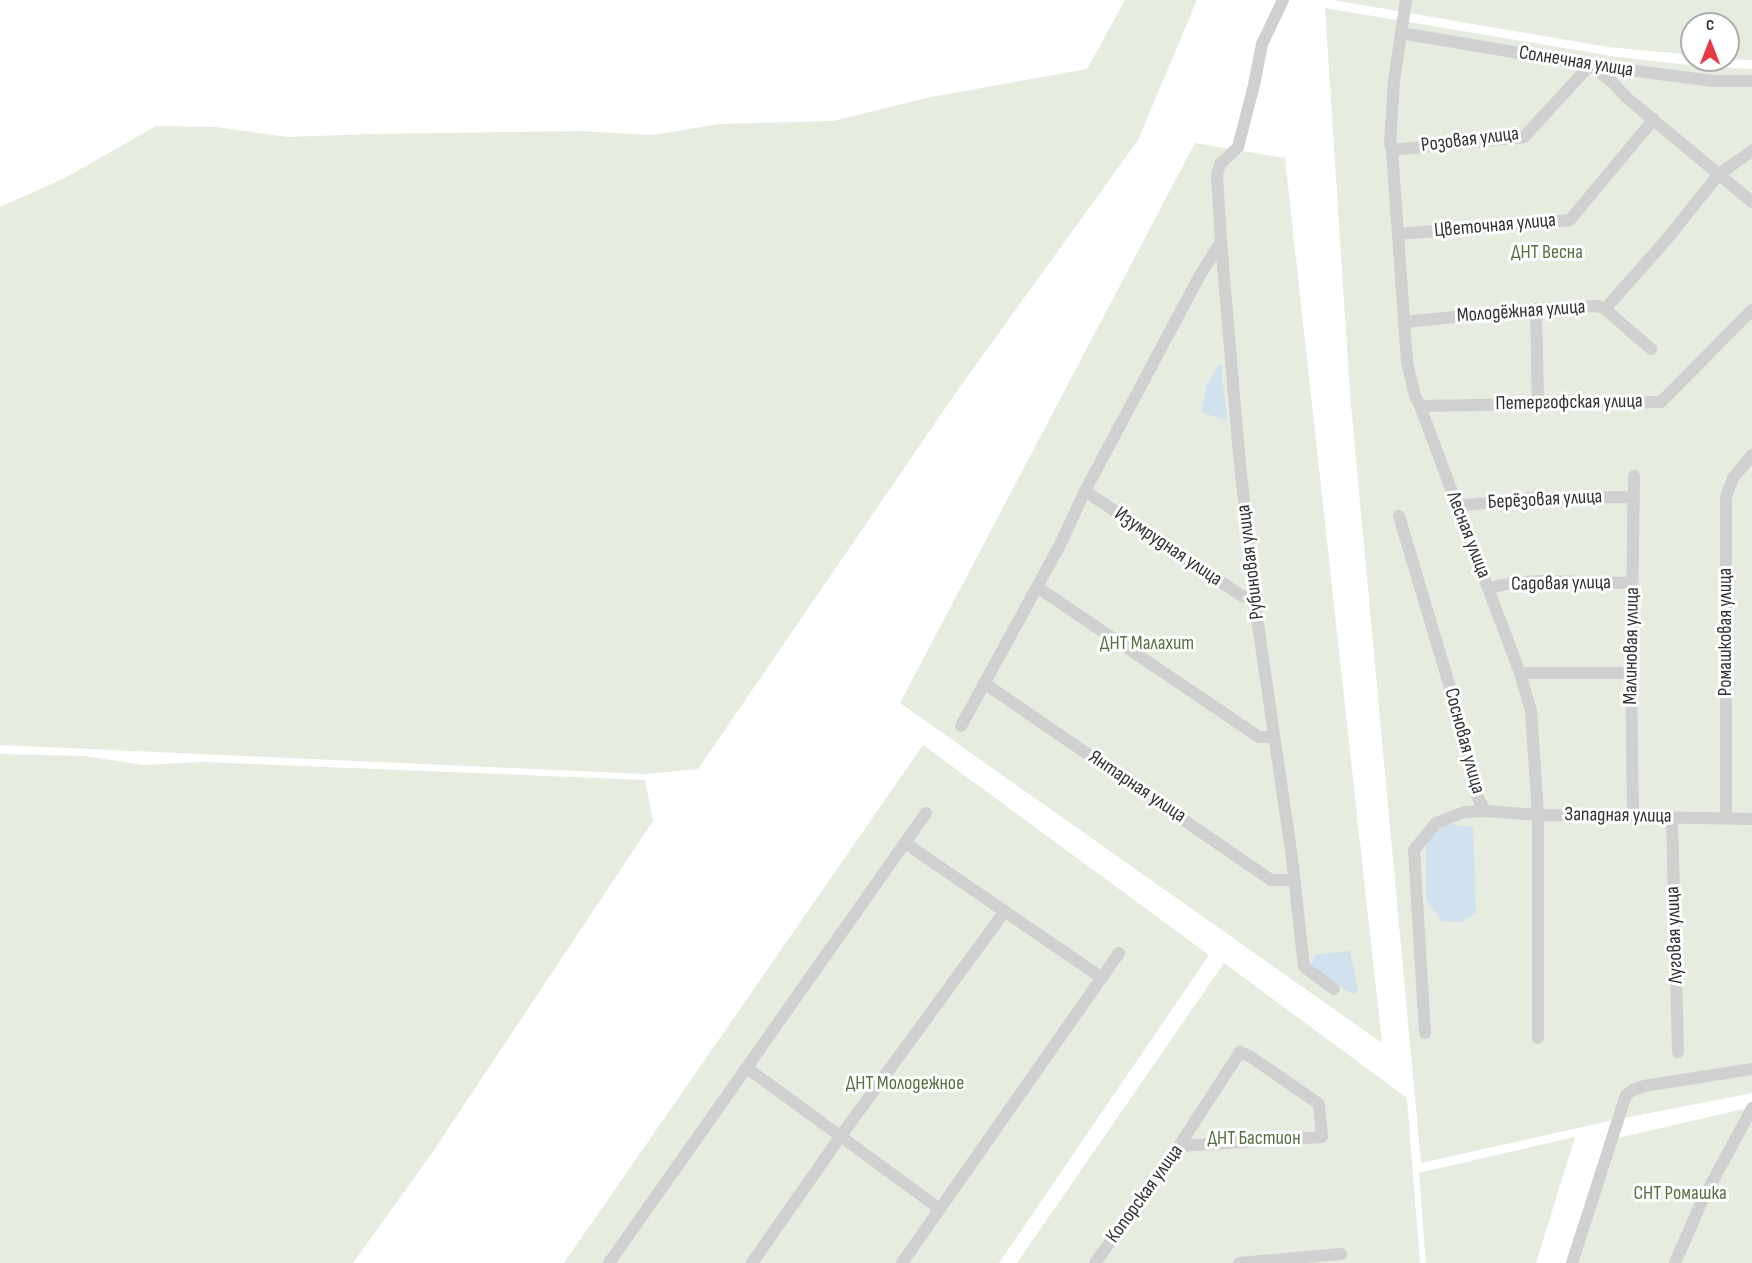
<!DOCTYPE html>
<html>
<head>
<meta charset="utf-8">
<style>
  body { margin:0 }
  #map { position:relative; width:1752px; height:1263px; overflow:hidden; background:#fff; font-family:"Sofia Sans Condensed",sans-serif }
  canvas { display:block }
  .north { position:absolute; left:1680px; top:12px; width:60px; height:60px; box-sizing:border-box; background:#fff; border:2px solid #adadad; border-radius:50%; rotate:0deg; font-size:16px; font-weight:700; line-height:24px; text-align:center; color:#333 }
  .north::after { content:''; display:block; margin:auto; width:21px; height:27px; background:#e63946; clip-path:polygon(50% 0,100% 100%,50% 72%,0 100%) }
</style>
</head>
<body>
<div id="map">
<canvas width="1752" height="1263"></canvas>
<div class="north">С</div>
</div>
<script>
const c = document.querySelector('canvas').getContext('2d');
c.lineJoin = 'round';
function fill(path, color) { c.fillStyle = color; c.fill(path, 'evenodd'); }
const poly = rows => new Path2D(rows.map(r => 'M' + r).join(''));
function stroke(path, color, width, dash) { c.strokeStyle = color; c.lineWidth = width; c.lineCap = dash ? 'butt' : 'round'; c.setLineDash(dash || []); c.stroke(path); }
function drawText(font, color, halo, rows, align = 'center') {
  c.font = font + ' "Sofia Sans Condensed",sans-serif'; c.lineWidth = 6; c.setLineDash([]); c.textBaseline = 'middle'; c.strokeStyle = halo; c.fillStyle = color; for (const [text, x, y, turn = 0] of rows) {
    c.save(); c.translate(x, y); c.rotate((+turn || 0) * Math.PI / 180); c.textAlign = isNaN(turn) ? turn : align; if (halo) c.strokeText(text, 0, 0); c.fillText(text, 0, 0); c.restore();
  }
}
const green = poly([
  [1125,0,1197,0,1138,140,957,391,698,769,646,774,0,745,0,207,63,179,156,126,215,127,287,137,373,134,580,131,653,135,719,124,833,121,931,97,1087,69],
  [1333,0,1752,0,1752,60,1728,59,1728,24,1692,24,1692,55,1608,47],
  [1325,8,1618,57,1708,67,1752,69,1752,1093,1609,1121,1421,1163,1350,394],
  [1195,143,1285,158,1382,1043,900,703],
  [923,745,1209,955,999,1263,564,1263],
  [0,754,85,756,142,765,204,762,645,780,653,821,432,1153,353,1263,0,1263],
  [1224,963,1407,1098,1420,1263,1017,1263],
  [1752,1107,1752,1263,1569,1263,1614,1139],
  [1575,1137,1536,1263,1426,1263,1419,1173]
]);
const water = poly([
  [1219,365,1223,365,1222,378,1227,418,1224,420,1201,412,1207,384],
  [1449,824,1473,827,1476,913,1462,922,1442,921,1426,899,1426,843,1434,832],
  [1350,951,1358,991,1354,994,1345,990,1311,965,1315,955]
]);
const minor = poly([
  [1406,0,1394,81,1390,143,1392,150,1407,362,1415,396,1420,406,1488,588,1520,673,1531,711,1538,815,1538,1038],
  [1401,33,1590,65,1713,81,1752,81],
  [1392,150,1524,137,1590,65,1612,82,1627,98,1752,202],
  [1398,234,1570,220,1654,119],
  [1221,242,1239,454,1254,597,1292,858,1304,967,1334,989],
  [1536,309,1538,403],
  [1605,309,1651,349],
  [1404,322,1536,309,1598,306,1605,309,1667,239,1719,174,1752,151],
  [1420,406,1661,402,1752,310],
  [1085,491,1242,596,1254,597],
  [1457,506,1532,498,1634,497],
  [1399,516,1463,731,1476,794,1485,811,1464,812,1436,823,1414,850,1425,1033],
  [1037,587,1259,737,1274,737],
  [1488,588,1512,583,1541,581,1633,583],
  [1520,673,1631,673],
  [984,683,1271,880,1294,880],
  [961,726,1060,545,1085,491,1200,275,1221,242,1217,175,1220,164,1238,147,1254,85,1262,44,1283,0],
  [1485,811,1538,815,1752,819],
  [1633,817,1631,673,1634,476],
  [1672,818,1678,1052],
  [1726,818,1726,497,1733,478,1752,455],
  [905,843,1102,978],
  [747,1068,940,1209],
  [609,1263,926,813],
  [752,1263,840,1137,1005,911],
  [902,1263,1119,953],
  [1095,1263,1179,1146,1240,1052,1251,1057,1319,1104,1322,1137,1179,1146],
  [1239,1263,1341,1254],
  [1572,1263,1626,1095,1633,1090,1644,1086,1752,1069],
  [1675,1263,1702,1201,1752,1108]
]);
const streetNames = [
  ["Солнечная улица",1576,62,9],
  ["Розовая улица",1470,140,-7],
  ["Цветочная улица",1495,226,-5],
  ["Молодёжная улица",1521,312,-4],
  ["Петергофская улица",1569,403,-1],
  ["Берёзовая улица",1545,500,-3],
  ["Лесная улица",1468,535,69],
  ["Изумрудная улица",1168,547,34],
  ["Рубиновая улица",1251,562,-97],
  ["Садовая улица",1561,584,-1],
  ["Ромашковая улица",1726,632,-90],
  ["Малиновая улица",1632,646,-89],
  ["Сосновая улица",1464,741,75],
  ["Янтарная улица",1137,787,34],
  ["Западная улица",1618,816,1],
  ["Луговая улица",1675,935,-92],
  ["Копорская улица",1145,1194,-54]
];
const parkNames = [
  ["ДНТ Весна",1547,253],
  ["ДНТ Малахит",1147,644],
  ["ДНТ Молодежное",905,1084],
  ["ДНТ Бастион",1254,1139],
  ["СНТ Ромашка",1680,1194]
];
fill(green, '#e6ecdf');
fill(water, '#cfe2ee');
stroke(minor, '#d0d0d0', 12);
drawText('20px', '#333', '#fff', streetNames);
drawText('20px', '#56703f', '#fff', parkNames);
</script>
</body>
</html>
